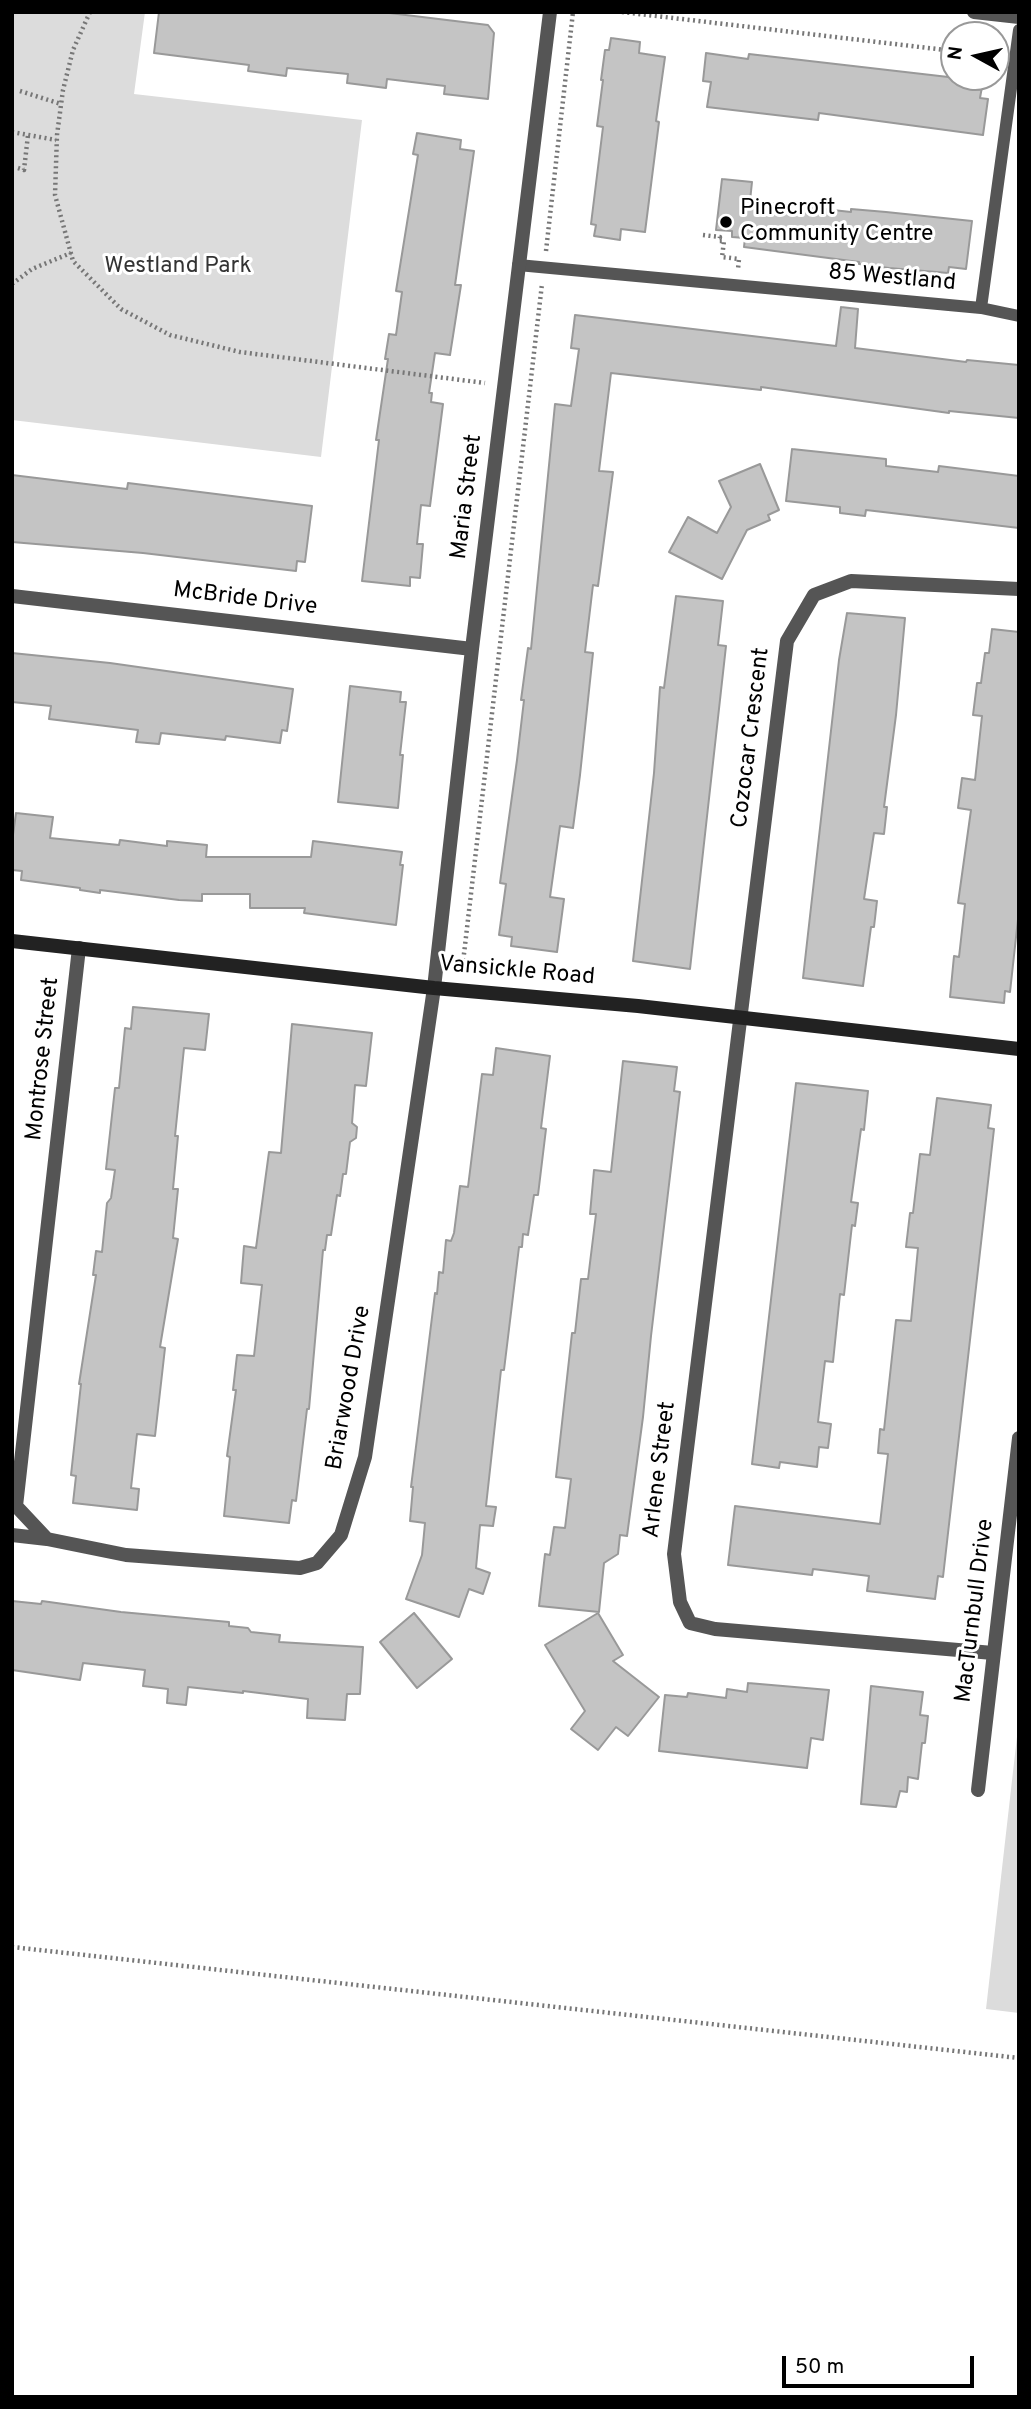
<!DOCTYPE html>
<html>
<head>
<meta charset="utf-8">
<style>
  body { margin:0 }
  #map { position:relative; width:1031px; height:2409px; overflow:hidden; background:#fff; font-family:Overpass,sans-serif }
  canvas { display:block }
  .frame { position:absolute; inset:0; border:14px solid #000; pointer-events:none }
  .north { position:absolute; left:940px; top:21px; width:70px; height:70px; box-sizing:border-box; background:#fff; border:2px solid #999; border-radius:50%; rotate:278deg; font-size:19px; font-weight:700; line-height:28px; text-align:center; color:#000 }
  .north::after { content:''; display:block; margin:auto; width:24px; height:32px; background:#000; clip-path:polygon(50% 0,100% 100%,50% 72%,0 100%) }
  .scale { position:absolute; left:782px; top:2356px; width:192px; height:32px; box-sizing:border-box; border:4px solid #000; border-top:0; padding-left:9px; font-size:21px; line-height:24px; white-space:nowrap; color:#000; -webkit-text-stroke:5px #fff; paint-order:stroke }
</style>
</head>
<body>
<div id="map">
<canvas width="1031" height="2409"></canvas>
<div class="frame"></div>
<div class="north">N</div>
<div class="scale">50 m</div>
</div>
<script>
const c = document.querySelector('canvas').getContext('2d');
c.lineJoin = 'round';
function fill(path, color) { c.fillStyle = color; c.fill(path, 'evenodd'); }
const poly = rows => new Path2D(rows.map(r => 'M' + r).join(''));
function stroke(path, color, width, dash) { c.strokeStyle = color; c.lineWidth = width; c.lineCap = dash ? 'butt' : 'round'; c.setLineDash(dash || []); c.stroke(path); }
function drawText(font, color, halo, rows, align = 'center') {
  c.font = font + ' Overpass,sans-serif'; c.lineWidth = 6; c.setLineDash([]); c.textBaseline = 'middle'; c.strokeStyle = halo; c.fillStyle = color; for (const [text, x, y, turn = 0] of rows) {
    c.save(); c.translate(x, y); c.rotate((+turn || 0) * Math.PI / 180); c.textAlign = isNaN(turn) ? turn : align; if (halo) c.strokeText(text, 0, 0); c.fillText(text, 0, 0); c.restore();
  }
}
const green = poly([
  [12,12,145,12,134,94,362,120,321,457,12,420],
  [1019,1719,1019,2013,986,2009]
]);
const building = poly([
  [159,12,381,12,488,25,494,33,488,99,444,94,445,86,387,79,386,88,347,83,348,74,287,68,286,76,248,71,249,65,154,53,159,12],
  [611,38,640,42,639,53,665,57,656,121,659,122,645,232,621,229,620,240,594,236,596,225,591,224,603,127,597,126,603,80,601,80,605,50,609,50,611,38],
  [706,53,748,59,749,54,983,81,980,98,988,99,983,135,819,113,818,120,707,107,711,82,703,81,706,53],
  [417,133,461,140,460,149,474,151,455,285,461,285,450,355,435,353,429,393,432,393,431,402,443,404,430,506,421,505,417,544,423,544,420,578,410,577,410,586,362,581,379,440,376,440,388,359,385,359,389,334,396,335,402,292,396,291,418,155,413,154,417,133],
  [722,179,752,182,750,201,851,212,851,209,886,212,972,221,966,269,949,267,948,273,889,268,859,264,859,262,744,247,745,238,732,237,732,231,716,230,722,179],
  [841,307,858,309,855,348,966,362,967,360,1019,365,1019,418,949,411,949,413,761,387,761,390,611,373,599,471,613,472,598,586,593,585,585,652,593,653,580,775,573,828,560,826,550,897,564,899,557,952,511,946,512,937,499,935,506,884,500,883,517,760,524,700,521,700,528,648,531,649,555,404,571,406,579,349,571,348,575,315,836,346,841,307],
  [792,449,886,459,886,466,938,472,939,466,1019,476,1019,528,866,510,865,516,840,513,840,507,786,501,792,449],
  [760,464,779,510,768,515,770,520,747,530,722,579,669,552,688,517,717,533,731,507,719,481,760,464],
  [12,475,127,489,128,483,312,506,305,562,297,561,296,571,143,553,12,542,12,475],
  [676,596,723,601,718,645,726,646,690,969,633,961,654,773,660,687,664,688,676,596],
  [847,613,905,618,896,715,884,807,887,807,884,834,874,833,864,899,877,901,874,927,871,927,863,986,803,978,839,660,847,613],
  [992,629,1019,632,1019,910,1010,992,1005,991,1004,1003,950,997,954,956,959,957,965,904,958,903,971,810,958,808,962,778,975,780,982,716,973,715,977,683,981,683,985,653,989,653,992,629],
  [12,653,110,663,293,689,287,731,282,730,280,743,226,736,225,740,161,733,159,744,136,742,138,730,49,719,51,706,12,702,12,653],
  [350,686,401,692,400,702,406,702,400,755,403,755,398,808,338,802,350,686],
  [16,813,53,817,50,838,119,845,120,840,167,846,167,841,207,845,206,857,311,857,313,841,402,852,400,865,403,865,396,925,304,913,305,908,250,908,250,894,202,894,202,901,179,900,100,890,100,893,80,890,80,888,21,880,22,871,12,870,12,842,16,813],
  [133,1007,209,1014,205,1050,184,1048,175,1136,178,1136,173,1189,178,1189,173,1238,178,1239,160,1347,165,1348,155,1436,137,1434,131,1488,139,1489,137,1510,73,1503,76,1476,71,1475,81,1384,79,1384,96,1275,93,1275,96,1251,102,1252,107,1203,111,1198,115,1170,106,1169,115,1088,119,1088,125,1028,131,1029,133,1007],
  [292,1024,372,1033,366,1086,355,1085,352,1123,357,1127,356,1138,350,1142,346,1174,343,1174,340,1196,337,1195,331,1235,327,1235,325,1250,323,1250,309,1409,307,1409,296,1501,292,1500,289,1523,224,1516,230,1457,227,1456,236,1390,233,1390,237,1355,254,1356,262,1285,241,1283,244,1246,256,1248,269,1152,281,1153,292,1024],
  [496,1048,550,1056,541,1128,546,1129,538,1195,534,1195,528,1235,523,1234,522,1247,519,1247,504,1370,501,1370,486,1506,496,1507,493,1526,480,1525,476,1568,490,1573,483,1594,469,1589,459,1617,406,1599,422,1555,425,1523,410,1521,413,1487,411,1487,435,1293,437,1294,439,1272,443,1273,446,1240,451,1241,454,1233,460,1186,468,1187,482,1074,493,1075,496,1048],
  [623,1061,677,1067,674,1091,680,1092,651,1336,643,1417,627,1536,620,1535,618,1554,604,1563,599,1612,539,1606,545,1554,550,1555,554,1527,565,1528,571,1479,556,1477,572,1333,575,1333,581,1279,588,1279,596,1214,590,1214,594,1170,611,1172,623,1061],
  [796,1083,868,1091,864,1130,861,1129,851,1202,858,1203,855,1226,852,1225,844,1295,840,1294,833,1362,825,1361,818,1422,831,1424,828,1448,819,1447,817,1467,780,1462,779,1468,752,1464,796,1083],
  [937,1098,991,1105,988,1128,994,1129,943,1577,938,1576,935,1599,867,1591,869,1576,813,1569,812,1575,728,1565,735,1506,880,1524,888,1454,878,1453,880,1429,884,1430,896,1320,911,1321,918,1248,906,1247,910,1213,913,1213,920,1154,930,1155,937,1098],
  [12,1601,41,1604,42,1601,121,1612,229,1622,229,1626,248,1628,251,1632,280,1635,279,1642,363,1647,360,1694,347,1694,345,1720,307,1718,308,1699,243,1691,243,1693,188,1687,186,1705,167,1703,168,1689,143,1686,145,1670,83,1663,80,1680,12,1670,12,1601],
  [414,1613,452,1659,417,1688,380,1642,414,1613],
  [598,1613,623,1655,613,1661,659,1697,628,1736,616,1727,598,1750,571,1729,585,1711,545,1645,598,1613],
  [748,1683,829,1690,823,1740,811,1738,807,1768,659,1751,665,1695,687,1697,688,1693,726,1698,727,1689,747,1692,748,1683],
  [871,1686,923,1692,920,1715,928,1716,925,1743,922,1743,918,1779,908,1777,907,1792,900,1791,896,1807,861,1804,871,1686]
]);
const path = poly([
  [90,12,73,50,63,90,57,135,55,195,73,261,121,309,170,335,240,352,485,383],
  [622,12,954,51],
  [20,91,61,104],
  [12,132,56,140],
  [18,168,24,170,28,135],
  [703,235,720,237,719,241,724,241,722,257,739,259,738,269],
  [546,251,573,12],
  [12,284,32,269,71,253],
  [462,971,542,284],
  [12,1947,1019,2058]
]);
const lane = poly([
  [518,265,981,308,1019,316],
  [981,308,1019,30]
]);
const street = poly([
  [974,12,1019,17],
  [12,596,472,649],
  [12,1535,47,1539,126,1555,300,1568,317,1563,341,1535,365,1457,434,988,472,649,550,12],
  [47,1539,16,1506,79,948],
  [993,1653,715,1629,690,1623,680,1602,674,1554,787,641,814,595,851,581,1019,589],
  [978,1790,1019,1438]
]);
const secondary = poly([
  [12,941,434,988,638,1006,1019,1049]
]);
const markers = [
  [726,222,7,"#000"]
];
const poiNames = [
  ["Pinecroft",740,209],
  ["Community Centre",740,235]
];
const parkNames = [
  ["Westland Park",178,267]
];
const streetNames = [
  ["85 Westland",892,279,5],
  ["Maria Street",468,497,-83],
  ["McBride Drive",245,600,7],
  ["Cozocar Crescent",752,738,-83],
  ["Vansickle Road",517,972,5],
  ["Montrose Street",44,1059,-84],
  ["Briarwood Drive",350,1388,-80],
  ["Arlene Street",661,1470,-83],
  ["MacTurnbull Drive",976,1611,-83]
];
fill(green, '#dcdcdc');
fill(building, '#c4c4c4');
stroke(building, '#999', 2);
stroke(path, '#777', 4.5, [2, 3.5]);
stroke(lane, '#555', 12);
stroke(street, '#555', 14);
stroke(secondary, '#222', 14);
for (const [x, y, r, color] of markers) { const dot = new Path2D(); dot.arc(x, y, r, 0, 2 * Math.PI); c.fillStyle = color; c.fill(dot); stroke(dot, '#fff', 2.5); }
drawText('23px', '#000', '#fff', poiNames, 'left');
drawText('23px', '#333', '#fff', parkNames);
drawText('23px', '#000', '#fff', streetNames);
</script>
</body>
</html>
